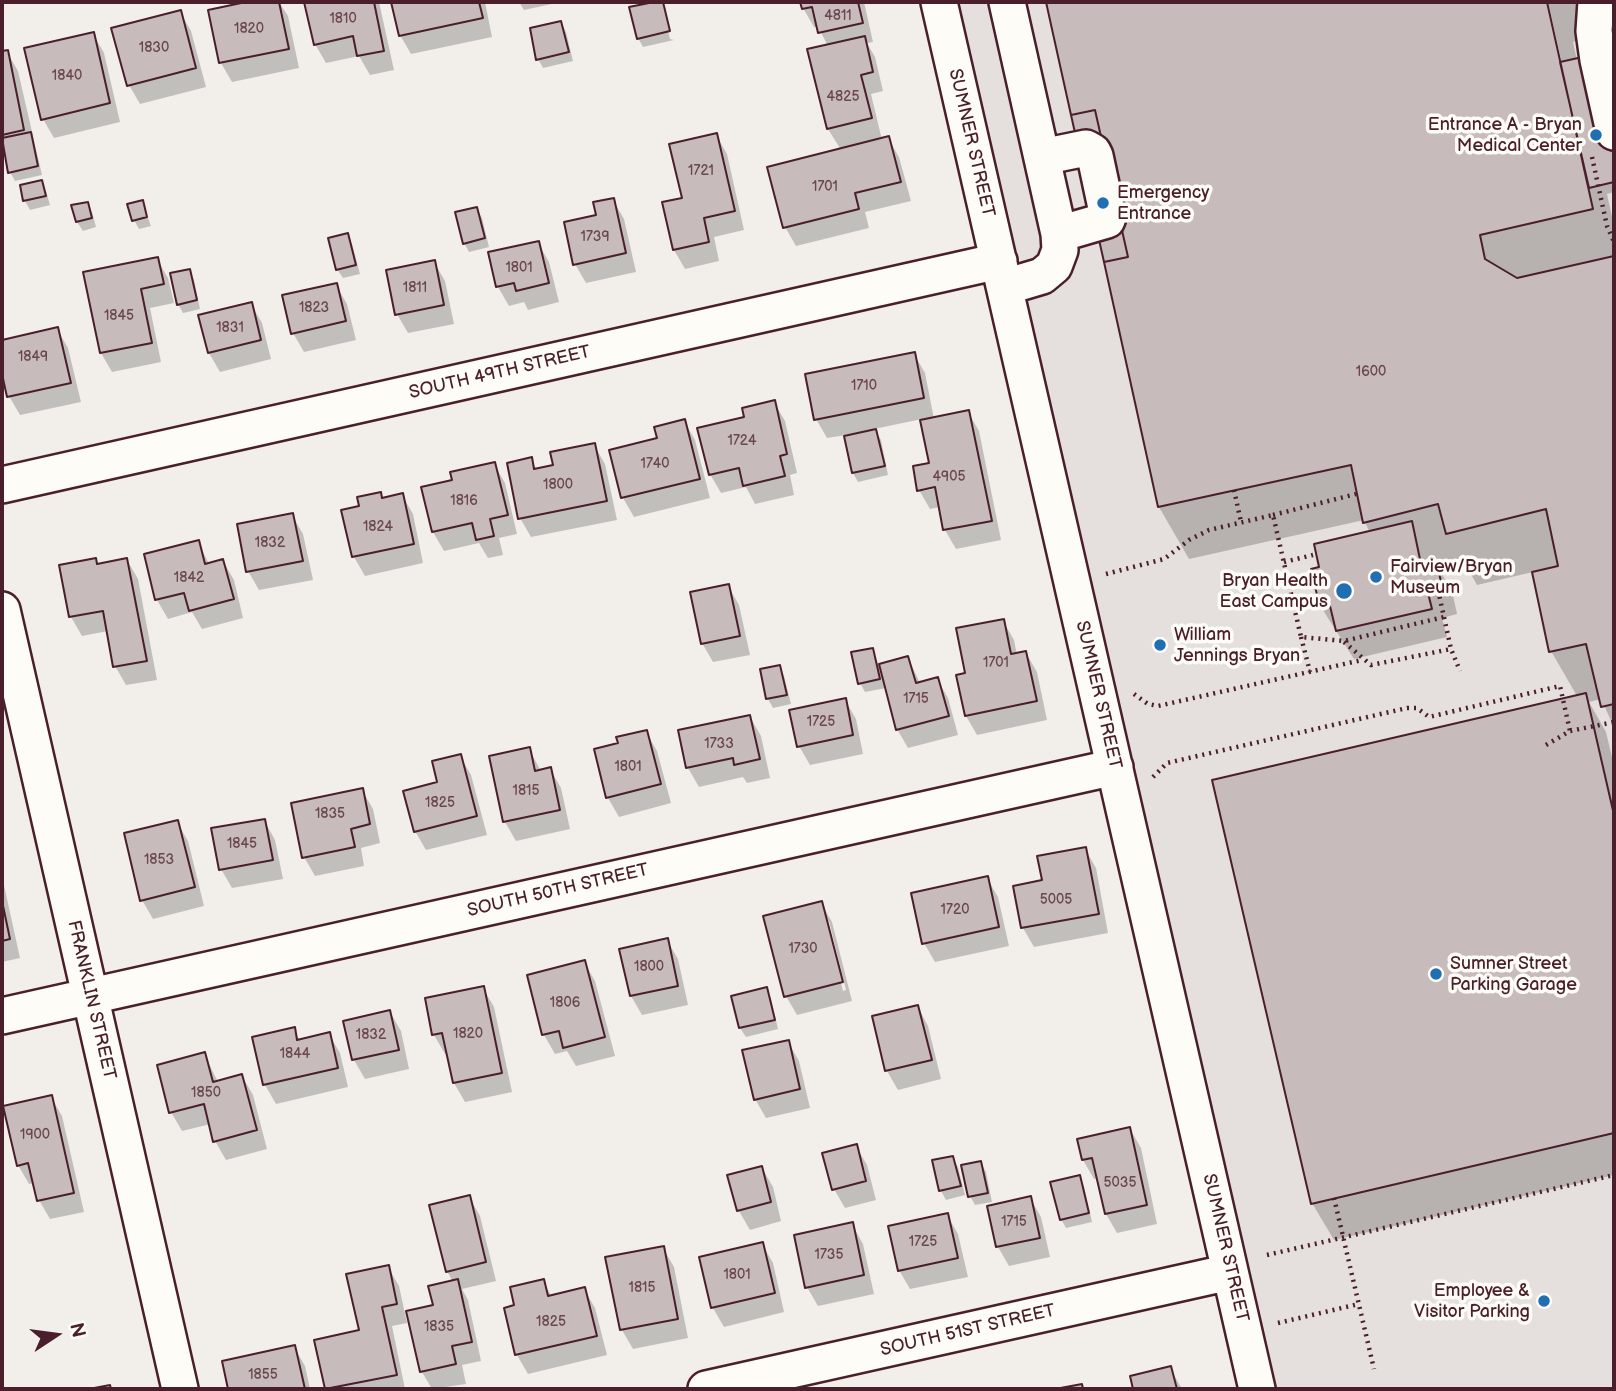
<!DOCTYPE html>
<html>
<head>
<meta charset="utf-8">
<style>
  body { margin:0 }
  #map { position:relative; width:1616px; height:1391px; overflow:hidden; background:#f2efeb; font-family:"Balsamiq Sans",sans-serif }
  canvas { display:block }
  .frame { position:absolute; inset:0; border:4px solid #4a1f2b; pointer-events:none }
  .north { position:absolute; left:21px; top:1300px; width:70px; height:70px; -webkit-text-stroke:5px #fdfcf7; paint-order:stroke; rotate:77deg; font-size:19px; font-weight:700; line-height:28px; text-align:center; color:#4a1f2b }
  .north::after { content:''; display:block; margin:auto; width:24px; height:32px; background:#4a1f2b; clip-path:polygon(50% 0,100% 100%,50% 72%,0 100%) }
</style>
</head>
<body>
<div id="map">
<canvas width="1616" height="1391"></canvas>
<div class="frame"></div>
<div class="north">N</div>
</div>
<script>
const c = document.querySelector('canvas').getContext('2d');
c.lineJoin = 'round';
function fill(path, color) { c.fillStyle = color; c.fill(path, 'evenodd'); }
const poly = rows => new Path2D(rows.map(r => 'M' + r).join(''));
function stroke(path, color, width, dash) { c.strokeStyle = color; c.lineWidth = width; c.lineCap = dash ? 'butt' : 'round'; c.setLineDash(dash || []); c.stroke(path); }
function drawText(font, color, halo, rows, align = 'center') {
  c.font = font + ' "Balsamiq Sans",sans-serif'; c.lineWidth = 7; c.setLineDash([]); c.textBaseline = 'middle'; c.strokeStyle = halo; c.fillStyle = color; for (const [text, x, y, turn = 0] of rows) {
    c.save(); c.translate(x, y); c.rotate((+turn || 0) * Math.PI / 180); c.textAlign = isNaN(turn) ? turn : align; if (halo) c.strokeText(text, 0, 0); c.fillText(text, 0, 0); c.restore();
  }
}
const built = poly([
  [939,2,1614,2,1614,1389,1257,1389]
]);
const shadow = poly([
  [255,2,279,2,288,16,299,68,232,82,221,63,210,11],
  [306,2,379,2,394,70,370,75,359,56,326,63,315,44],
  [393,2,485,2,492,37,411,54,400,35],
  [519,2,561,2,524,10],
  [662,2,666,9,663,9,670,39,674,40,643,47,638,38,631,9],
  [802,2,864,2,873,42,867,43,875,57,883,91,871,94,882,140,888,138,899,157,911,201,865,212,869,228,796,246,785,227,841,150,828,129,828,46,818,27,814,27,803,8],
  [1048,2,1545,2,1559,64,1562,64,1548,2,1612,2,1614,32,1573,42,1577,60,1614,52,1614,192,1607,194,1614,226,1614,727,1601,699,1589,702,1606,732,1614,766,1614,1175,1334,1240,1312,1203,1577,696,1551,651,1533,572,1477,585,1462,558,1436,564,1452,591,1457,614,1442,618,1447,637,1354,659,1321,607,1321,569,1370,533,1364,520,1189,559,1159,507],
  [180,12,191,31,206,87,140,104,129,85],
  [561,23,566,32,573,61,543,68,538,59],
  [93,34,104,53,120,122,54,138,43,119],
  [7,52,18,71,42,175,15,181,10,172,6,155,2,156,2,53],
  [716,135,727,154,744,230,714,237,719,261,685,269,674,250,664,204,684,200],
  [41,182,46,191,50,205,30,210,25,201,22,186],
  [613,200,624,219,636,272,586,283,575,264,598,216],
  [142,202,151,226,139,229,134,220],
  [87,204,92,212,96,227,83,231,77,222],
  [477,209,482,218,489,247,469,252,464,243],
  [347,235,352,244,360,274,343,278,337,269],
  [538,243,549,262,559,302,528,310,524,302,509,306,498,287],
  [157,259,168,278,174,303,150,308,161,362,112,372,101,353],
  [434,262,445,281,454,324,408,333,397,314],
  [189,271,194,280,200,309,183,313,178,304],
  [336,285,347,304,356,340,304,352,293,333],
  [251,304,262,323,271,359,220,372,209,353,200,317],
  [57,329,68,348,81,402,20,415,9,396,2,365,2,342],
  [914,354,925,373,934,419,968,412,979,431,1001,540,956,549,945,530,940,507,930,509,919,490,931,464,922,419,874,429,881,440,888,475,858,482,853,473,846,435,827,438,816,419],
  [943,484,943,487,923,491,923,488],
  [774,402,785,421,797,473,790,475,794,495,755,504,746,487,721,493,710,474,746,418],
  [684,421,695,440,710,498,634,517,623,498,611,451,659,439],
  [594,445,605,464,617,520,531,537,520,518,531,459,537,470,555,466],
  [494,464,505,483,517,534,499,538,503,555,488,558,479,543,444,551,433,532,423,489,454,482],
  [380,494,383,499,402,495,413,514,423,563,365,576,354,557,343,511,361,507],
  [292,515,303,534,313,580,259,590,248,571],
  [198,542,209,564,223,561,234,580,243,618,202,629,192,612,168,619,157,600,146,556],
  [95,560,99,565,127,560,138,579,157,680,126,685,115,666,108,631,82,636,71,617,61,566],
  [728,586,739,605,750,655,713,662,702,643],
  [1003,621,1014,640,1017,655,1026,653,1037,672,1047,720,977,735,966,716,958,676,967,674],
  [872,650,879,666,908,658,920,683,937,679,948,698,958,735,908,748,897,729,886,688,865,692,860,683],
  [779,667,784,676,791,704,773,708,768,699,762,670],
  [845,700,856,719,863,754,810,765,799,746],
  [750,717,761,736,770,778,747,783,743,777,699,787,688,768],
  [646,732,657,751,671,803,619,817,608,798,596,751,621,744],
  [529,749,541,771,550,769,561,788,570,829,516,841,505,822,491,757],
  [460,756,471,775,487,835,426,850,415,831,439,784],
  [362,790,373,809,380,843,361,848,364,866,315,876,304,857],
  [264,820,275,840,283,879,232,888,221,869],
  [177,822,188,841,204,906,153,919,142,900],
  [1085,849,1096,868,1108,933,1034,947,1023,928,1015,887,1044,882],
  [2,876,20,958,2,962],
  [987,878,998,897,1009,946,935,962,924,943],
  [821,903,832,922,852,1001,797,1015,786,996],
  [825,921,829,921,846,990,843,991],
  [667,940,678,959,688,1005,642,1015,631,996,621,950],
  [584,962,595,981,615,1056,576,1066,567,1051,555,1054,544,1035,529,977],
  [483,988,494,1007,512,1092,465,1102,454,1083,448,1053,445,1054,434,1035,427,1000],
  [766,989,771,998,778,1029,746,1037,740,1028,733,997],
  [918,1007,928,1026,941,1079,898,1090,887,1071,874,1017],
  [390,1012,401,1031,409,1069,365,1079,354,1060,345,1022],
  [294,1029,300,1041,329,1034,340,1053,348,1087,276,1104,265,1085,254,1038],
  [788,1042,799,1061,810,1108,766,1118,755,1099],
  [204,1054,218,1082,242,1076,253,1095,267,1149,226,1160,215,1141,211,1124,182,1131,171,1112],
  [51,1097,62,1116,84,1212,50,1219,39,1200,35,1183,29,1184,18,1165],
  [1130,1129,1141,1148,1157,1224,1117,1233,1106,1214,1099,1178,1094,1179,1083,1160],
  [856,1146,867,1165,876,1200,845,1208,834,1189],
  [952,1158,958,1167,965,1195,946,1200,941,1191,934,1162],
  [981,1163,986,1172,992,1202,975,1205,970,1196],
  [762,1168,773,1187,781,1221,750,1230,739,1211,730,1176],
  [1079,1177,1084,1186,1092,1222,1066,1228,1061,1219],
  [469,1197,480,1216,496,1281,462,1289,468,1300,481,1361,462,1365,466,1384,432,1389,422,1372,409,1312,435,1307,453,1282,447,1271],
  [1030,1198,1041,1217,1050,1257,1009,1266,998,1247,989,1208],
  [947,1215,958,1234,968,1277,910,1289,899,1270],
  [852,1224,863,1244,874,1294,818,1306,807,1287],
  [762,1244,773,1263,784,1312,724,1327,713,1308,702,1258],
  [663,1248,674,1267,688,1338,633,1349,622,1330],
  [388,1267,399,1286,407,1323,392,1326,405,1389,326,1389,316,1341,361,1332],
  [543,1281,552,1297,584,1289,595,1308,607,1355,528,1374,517,1355,507,1309,516,1306],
  [294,1347,305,1366,310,1389,230,1389,224,1362],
  [1170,1368,1182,1389,1135,1389,1132,1378]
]);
const building = poly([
  [246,2,279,2,289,49,219,63,208,10,246,2],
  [304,2,374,2,384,51,357,56,353,36,314,45,304,2],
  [391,2,479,2,483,18,399,36,391,2],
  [654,2,663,2,670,31,637,39,629,7,654,2],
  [800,2,858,2,863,23,818,33,812,7,802,9,800,2],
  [1046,2,1547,2,1593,209,1480,235,1485,259,1517,278,1614,256,1614,704,1601,707,1586,644,1549,652,1532,572,1558,566,1546,509,1446,534,1438,504,1363,523,1351,465,1158,507,1104,262,1128,257,1104,150,1095,110,1071,115,1046,2],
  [181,10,196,68,127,86,111,28,181,10],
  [561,21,569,52,536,60,530,28,561,21],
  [94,32,110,103,41,120,24,48,94,32],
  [865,36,873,72,861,75,872,118,827,129,807,49,865,36],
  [8,50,24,130,2,135,2,51,8,50],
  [1614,50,1614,182,1589,188,1560,62,1614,50],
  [1095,110,1128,257,1104,262,1071,115,1095,110],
  [31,132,38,166,8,173,2,138,31,132],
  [717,133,735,211,704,218,709,242,673,250,662,202,682,198,669,144,717,133],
  [889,136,901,182,855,193,859,209,783,228,767,167,889,136],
  [42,180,46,196,23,201,20,185,42,180],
  [614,198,626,253,573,265,564,222,596,215,593,202,614,198],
  [143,200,147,217,132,221,127,204,143,200],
  [88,202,92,218,76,222,71,205,88,202],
  [477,207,485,238,463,244,455,212,477,207],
  [348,233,356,265,336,270,328,238,348,233],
  [539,241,549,283,516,291,514,283,496,287,488,252,539,241],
  [158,257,164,284,141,289,152,343,100,353,83,272,158,257],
  [435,260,444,305,395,315,386,270,435,260],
  [190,269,197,300,177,305,170,273,190,269],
  [337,283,346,321,291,334,282,295,337,283],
  [252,302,261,340,208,353,198,315,252,302],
  [58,327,71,383,7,397,2,374,2,340,58,327],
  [915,352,924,398,814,420,805,374,915,352],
  [775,400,787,454,780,456,785,476,743,486,739,468,709,475,697,428,744,417,742,408,775,400],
  [969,410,992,521,943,530,935,487,917,491,913,466,929,463,920,420,969,410],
  [685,419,700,479,621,498,609,450,657,438,654,427,685,419],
  [876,429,885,466,852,473,844,436,876,429],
  [595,443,607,501,518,519,507,463,532,457,534,469,553,465,550,452,595,443],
  [495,462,508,515,490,519,494,536,476,540,472,523,432,532,421,487,452,480,450,472,495,462],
  [381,492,382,498,403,493,414,544,352,557,341,510,359,506,357,497,381,492],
  [293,513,303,561,246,572,237,524,293,513],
  [1412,521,1421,564,1436,560,1442,586,1427,589,1432,609,1336,631,1330,606,1320,608,1311,569,1319,567,1314,544,1412,521],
  [199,540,205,564,223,559,234,599,189,611,184,593,155,600,144,554,199,540],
  [96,558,97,564,127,558,147,661,113,667,103,611,69,617,59,565,96,558],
  [729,584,740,636,701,644,690,592,729,584],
  [1004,619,1011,654,1026,651,1037,701,965,716,956,675,965,673,956,628,1004,619],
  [873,648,880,679,858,684,851,652,873,648],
  [908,656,916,683,938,677,949,716,896,730,879,664,908,656],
  [780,665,787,695,766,699,760,669,780,665],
  [1586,693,1614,815,1614,1133,1311,1204,1212,780,1586,693],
  [846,698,853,735,797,747,789,710,846,698],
  [750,715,760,759,734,765,733,758,686,768,678,730,750,715],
  [647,730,661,784,606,798,594,749,618,743,616,737,647,730],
  [530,747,535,771,551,767,560,810,503,822,489,756,530,747],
  [461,754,477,816,414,832,403,791,437,782,432,761,461,754],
  [363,788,370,824,351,829,355,847,302,858,291,803,363,788],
  [265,819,273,860,219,870,211,828,265,819],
  [178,820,195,887,140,901,124,833,178,820],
  [1086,847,1099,914,1021,928,1013,886,1042,880,1037,856,1086,847],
  [988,876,999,927,922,944,911,893,988,876],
  [2,901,10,939,2,941,2,901],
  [822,901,843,982,784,997,763,916,822,901],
  [668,938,678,986,630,996,619,949,668,938],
  [585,960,605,1037,563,1048,559,1031,542,1035,527,975,585,960],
  [484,986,502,1073,453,1083,442,1033,432,1035,425,998,484,986],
  [767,987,775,1020,739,1028,731,996,767,987],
  [918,1005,932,1060,885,1071,872,1016,918,1005],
  [390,1010,399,1050,352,1060,343,1021,390,1010],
  [295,1027,297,1040,330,1032,338,1068,263,1085,252,1037,295,1027],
  [789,1040,800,1089,754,1100,742,1050,789,1040],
  [205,1052,213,1082,242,1074,257,1130,213,1142,204,1104,169,1113,157,1065,205,1052],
  [52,1095,74,1193,37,1201,28,1163,17,1166,3,1106,52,1095],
  [1130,1127,1147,1205,1105,1214,1092,1158,1082,1160,1077,1139,1130,1127],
  [857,1144,866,1181,832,1190,822,1153,857,1144],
  [953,1156,961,1186,939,1191,932,1160,953,1156],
  [981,1161,988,1193,968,1197,961,1165,981,1161],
  [762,1166,771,1202,737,1211,727,1175,762,1166],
  [1080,1175,1089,1213,1060,1220,1050,1182,1080,1175],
  [470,1195,486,1262,446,1272,429,1205,470,1195],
  [1031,1196,1040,1238,996,1247,987,1206,1031,1196],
  [948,1213,958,1258,898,1271,888,1226,948,1213],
  [853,1222,864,1275,805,1288,794,1235,853,1222],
  [763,1242,775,1293,711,1308,699,1257,763,1242],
  [664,1246,678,1319,620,1330,605,1257,664,1246],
  [389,1265,397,1304,382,1307,397,1375,325,1389,314,1340,359,1330,346,1274,389,1265],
  [458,1279,472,1342,452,1346,456,1364,420,1372,406,1311,433,1305,428,1286,458,1279],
  [544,1279,548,1296,585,1287,597,1336,515,1355,504,1308,514,1305,510,1287,544,1279],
  [295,1345,305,1389,228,1389,222,1361,295,1345],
  [1171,1366,1177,1389,1133,1389,1130,1376,1171,1366],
  [1082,1384,1083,1389,1055,1389,1082,1384],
  [110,1385,111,1389,89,1389,110,1385]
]);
const path = poly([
  [1592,157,1607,226,1614,242],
  [1234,490,1241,522],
  [1273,515,1356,494],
  [1284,562,1313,555],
  [1106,574,1164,559,1189,540,1209,530,1273,515,1301,637,1344,641,1444,617],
  [1438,590,1451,649,1460,671],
  [1301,637,1310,672],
  [1344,642,1371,665,1451,649],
  [1134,694,1148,704,1158,706,1362,660],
  [1546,745,1570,731,1614,722],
  [1153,777,1167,763,1407,708,1417,708,1429,717,1560,686,1570,731],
  [1334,1198,1374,1369],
  [1267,1255,1614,1175],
  [1278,1323,1359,1304]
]);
const minor = poly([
  [939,2,1257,1389],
  [1596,2,1594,31,1598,60,1614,132],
  [1042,157,1086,148,1093,152,1095,156,1108,217,1107,220,1059,234],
  [1005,287,1042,276,1054,266,1060,250,1059,234,1007,2],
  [2,485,999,261],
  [2,610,180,1389],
  [2,1016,1115,767],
  [706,1389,1230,1272]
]);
const markers = [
  [1596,135,7,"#1f6fb2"],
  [1103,203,7,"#1f6fb2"],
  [1376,577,7,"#1f6fb2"],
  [1344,591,9,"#1f6fb2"],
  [1160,645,7,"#1f6fb2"],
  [1436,974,7,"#1f6fb2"],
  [1544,1301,7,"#1f6fb2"]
];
const numberNames = [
  ["4811",838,16],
  ["1810",343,19],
  ["1820",249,29],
  ["1830",154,48],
  ["1840",67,76],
  ["4825",843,97],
  ["1721",701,171],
  ["1701",825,187],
  ["1739",595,237],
  ["1801",519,268],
  ["1811",415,288],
  ["1823",314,308],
  ["1845",119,316],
  ["1831",230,328],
  ["1849",33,357],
  ["1600",1371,372],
  ["1710",864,386],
  ["1724",742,441],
  ["1740",655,464],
  ["4905",949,477],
  ["1800",558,485],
  ["1816",464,501],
  ["1824",378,527],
  ["1832",270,543],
  ["1842",189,578],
  ["1701",996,663],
  ["1715",916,699],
  ["1725",821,722],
  ["1733",719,744],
  ["1801",628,767],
  ["1815",526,791],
  ["1825",440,803],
  ["1835",330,814],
  ["1845",242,844],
  ["1853",159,860],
  ["5005",1056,900],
  ["1720",955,910],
  ["1730",803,949],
  ["1800",649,967],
  ["1806",565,1003],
  ["1820",468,1034],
  ["1832",371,1035],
  ["1844",295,1054],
  ["1850",206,1093],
  ["1900",35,1135],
  ["5035",1120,1183],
  ["1715",1014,1222],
  ["1725",923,1242],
  ["1735",829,1255],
  ["1801",737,1275],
  ["1815",642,1288],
  ["1825",551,1322],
  ["1835",439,1327],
  ["1855",263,1375]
];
const poiNames = [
  ["Entrance A - Bryan",1582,125,"right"],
  ["Medical Center",1582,146,"right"],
  ["Emergency",1117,193],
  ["Entrance",1117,214],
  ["Fairview/Bryan",1390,567],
  ["Museum",1390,588],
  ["Bryan Health",1328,581,"right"],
  ["East Campus",1328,602,"right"],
  ["William",1174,635],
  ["Jennings Bryan",1174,656],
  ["Sumner Street",1450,964],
  ["Parking Garage",1450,985],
  ["Employee &",1530,1291,"right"],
  ["Visitor Parking",1530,1312,"right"]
];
const streetNames = [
  ["SUMNER STREET",971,143,77],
  ["SOUTH 49TH STREET",500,373,-13],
  ["SUMNER STREET",1098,695,77],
  ["SOUTH 50TH STREET",558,891,-13],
  ["FRANKLIN STREET",91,1000,77],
  ["SUMNER STREET",1225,1248,77],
  ["SOUTH 51ST STREET",968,1331,-13]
];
fill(built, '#e5dfdd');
fill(shadow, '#0003');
fill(building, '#c8bbbb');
stroke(building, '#4a1f2b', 2);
stroke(minor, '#4a1f2b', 40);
stroke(path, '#4a1f2b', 4.5, [2, 5]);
stroke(minor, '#fdfcf7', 35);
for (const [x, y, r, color] of markers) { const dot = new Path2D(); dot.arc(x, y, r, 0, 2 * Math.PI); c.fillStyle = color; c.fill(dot); stroke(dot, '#fdfcf7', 2.5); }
drawText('14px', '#6a464f', null, numberNames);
drawText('18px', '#4a1f2b', '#fdfcf7', poiNames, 'left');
drawText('18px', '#4a1f2b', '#fdfcf7', streetNames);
</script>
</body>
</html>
